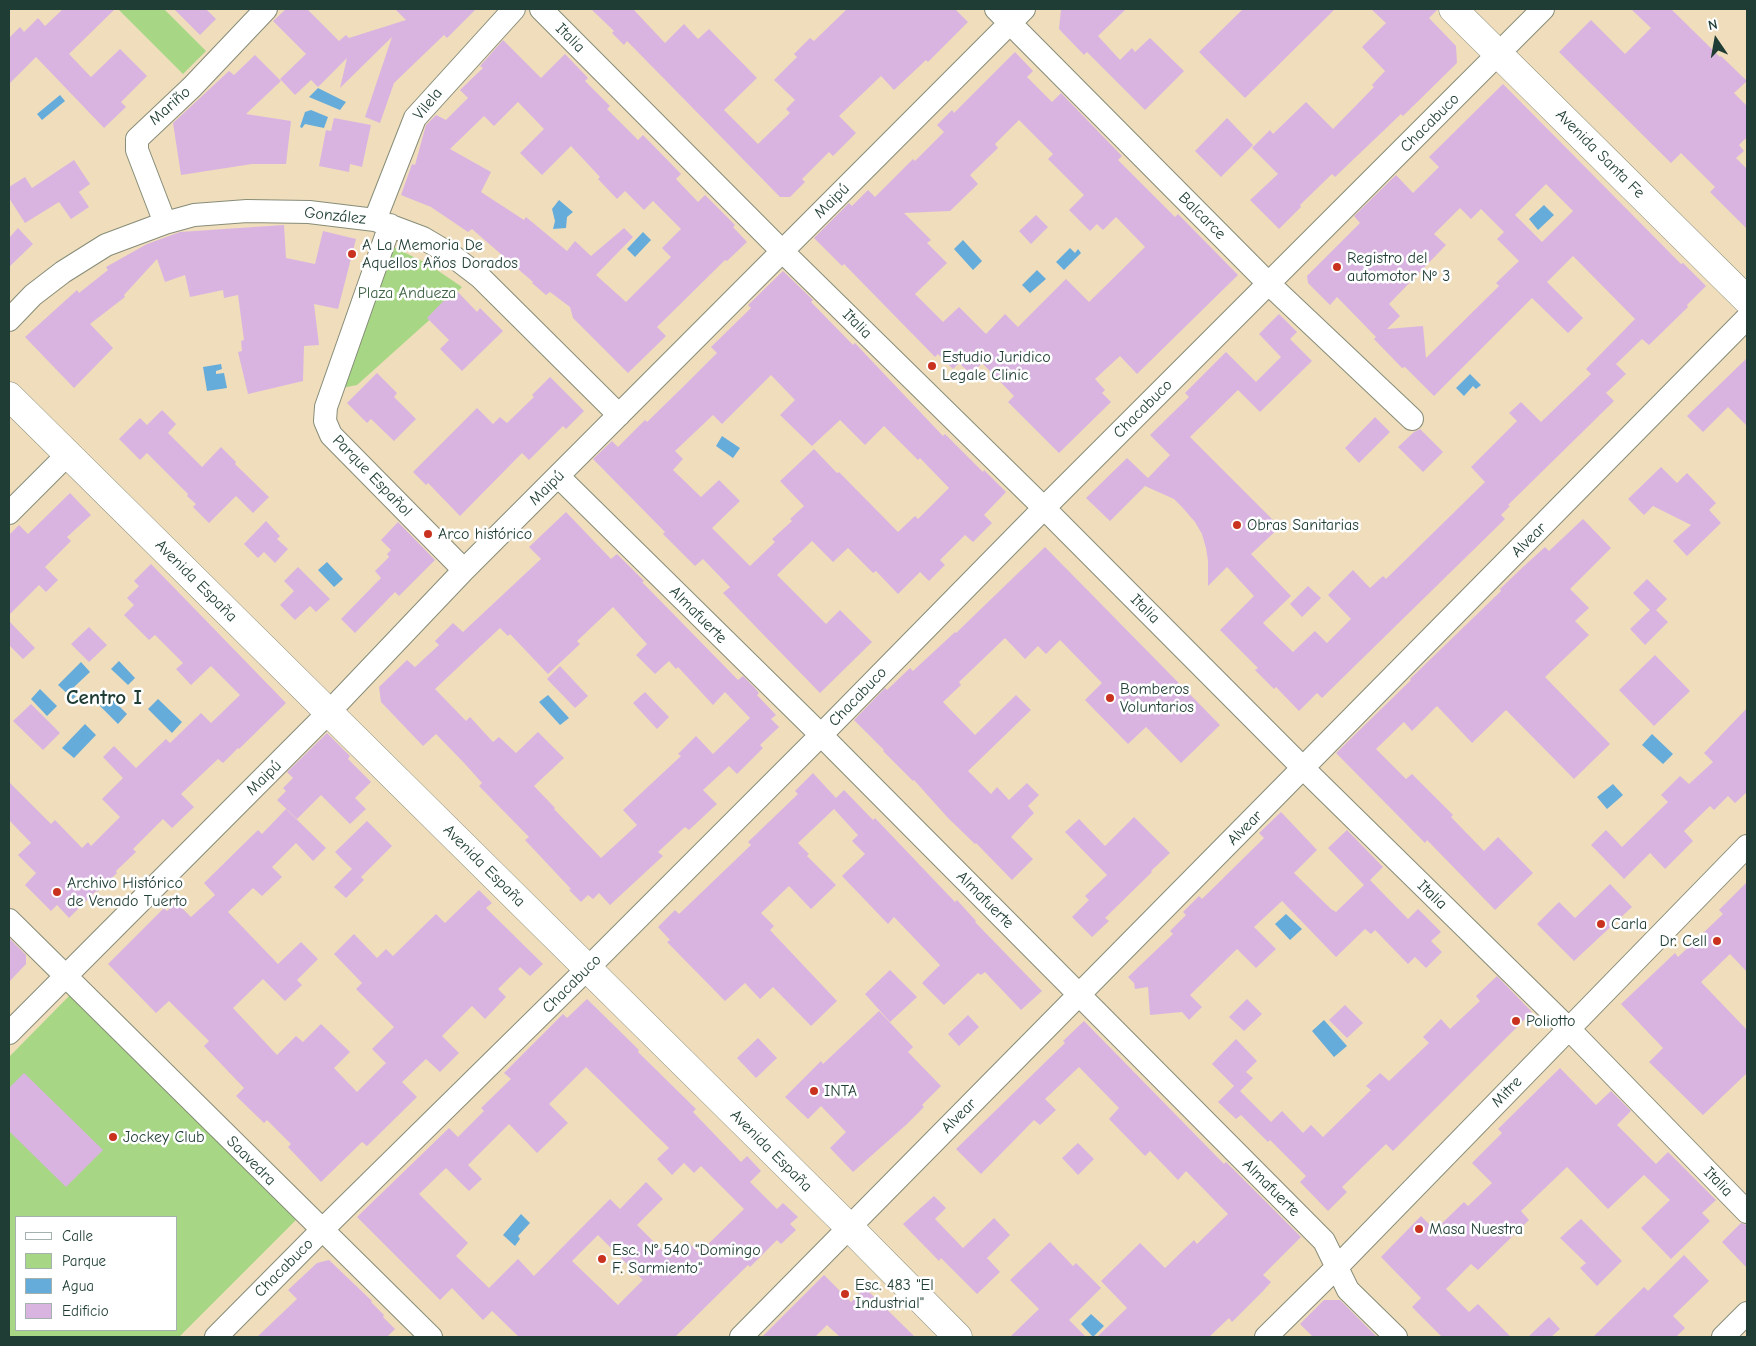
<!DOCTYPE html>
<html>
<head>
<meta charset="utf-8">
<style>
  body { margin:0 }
  #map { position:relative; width:1756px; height:1346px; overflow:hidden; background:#efddbc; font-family:"Comic Neue",sans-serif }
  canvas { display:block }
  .frame { position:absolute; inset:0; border:10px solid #1f3d34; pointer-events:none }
  .legend { position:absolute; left:15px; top:1216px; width:162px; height:115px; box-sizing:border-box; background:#fff; border:1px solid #a5b1ae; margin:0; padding:6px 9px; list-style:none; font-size:15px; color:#1f3d34 }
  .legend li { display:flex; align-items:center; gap:10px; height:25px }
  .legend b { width:25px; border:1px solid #a5b1ae }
  .north { position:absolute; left:1691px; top:15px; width:50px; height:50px; -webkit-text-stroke:4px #fff; paint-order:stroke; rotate:348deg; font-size:14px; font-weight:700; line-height:20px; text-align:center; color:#1f3d34 }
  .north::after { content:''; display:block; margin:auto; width:18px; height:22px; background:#1f3d34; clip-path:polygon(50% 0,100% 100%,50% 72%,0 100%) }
</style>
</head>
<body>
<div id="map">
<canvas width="1756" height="1346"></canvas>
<div class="frame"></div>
<ul class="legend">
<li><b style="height:6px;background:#fff"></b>Calle</li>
<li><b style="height:14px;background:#a7d785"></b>Parque</li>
<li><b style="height:14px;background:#65acdb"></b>Agua</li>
<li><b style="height:14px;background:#dab4e1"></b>Edificio</li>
</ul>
<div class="north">N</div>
</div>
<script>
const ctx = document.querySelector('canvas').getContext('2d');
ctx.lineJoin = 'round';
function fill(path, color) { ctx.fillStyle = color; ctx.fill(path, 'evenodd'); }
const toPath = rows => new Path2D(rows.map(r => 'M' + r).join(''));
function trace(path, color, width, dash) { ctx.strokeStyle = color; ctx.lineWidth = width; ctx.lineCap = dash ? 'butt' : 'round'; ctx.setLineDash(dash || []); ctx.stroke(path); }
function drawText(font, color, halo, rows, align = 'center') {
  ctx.font = font + ' "Comic Neue",sans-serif'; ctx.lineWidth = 5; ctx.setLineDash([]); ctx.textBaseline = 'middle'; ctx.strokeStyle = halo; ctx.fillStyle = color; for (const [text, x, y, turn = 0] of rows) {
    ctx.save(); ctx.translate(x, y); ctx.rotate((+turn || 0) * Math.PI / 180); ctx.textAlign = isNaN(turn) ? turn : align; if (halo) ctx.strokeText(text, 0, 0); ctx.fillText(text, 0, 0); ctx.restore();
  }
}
const green = toPath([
  [118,9,164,9,206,51,183,74],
  [385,243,428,264,462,287,435,315,357,385,342,388],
  [72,993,298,1218,179,1337,9,1337,9,1057],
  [16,1217,176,1217,176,1330,16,1330]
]);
const water = toPath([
  [318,88,346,102,340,110,309,97],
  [60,95,65,101,42,120,37,114],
  [311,110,328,117,324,128,305,124,302,128,300,127,305,112],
  [559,200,573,212,567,217,566,228,553,229,555,221,552,209],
  [1544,205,1554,215,1538,230,1529,219],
  [643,232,651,240,635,257,627,249],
  [963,240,982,261,973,270,954,249],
  [1070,248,1075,253,1078,249,1081,253,1064,270,1056,262],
  [1037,270,1046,279,1030,293,1022,285],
  [221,364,222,369,216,371,216,374,224,373,227,388,207,391,203,367],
  [1470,374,1481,385,1476,389,1473,386,1464,396,1456,388],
  [722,436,740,448,733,458,716,446],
  [327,562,343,579,334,587,318,570],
  [119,661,135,678,128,685,111,669],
  [81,662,90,672,74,687,79,693,73,699,58,685],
  [40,689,57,706,47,716,31,699],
  [108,695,127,714,118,724,99,705],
  [548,695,569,718,560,725,539,702],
  [158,699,182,722,172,733,148,709],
  [85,724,96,735,74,758,62,748],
  [1652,734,1673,754,1663,764,1642,745],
  [1613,784,1623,795,1607,809,1597,797],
  [1286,914,1302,929,1290,940,1275,924],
  [1324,1020,1347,1046,1334,1057,1312,1031],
  [521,1214,530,1223,518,1236,520,1239,515,1246,503,1235],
  [1091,1314,1104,1326,1093,1337,1081,1324]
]);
const building = toPath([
  [63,9,115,9,69,54,91,77,120,49,147,76,121,102,126,107,104,128,36,57,9,84,9,38,20,27,24,32,38,18,45,26],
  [174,9,206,9,216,19,200,35],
  [286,9,307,9,339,41,346,35,349,38,406,20,395,9,476,9,447,38,444,35,394,83,380,123,365,117,392,37,340,88,347,58,318,87,311,80,295,95,280,79,306,54,273,21],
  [591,9,633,9,665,43,684,24,698,39,709,29,757,78,724,110,758,144,790,113,786,109,795,100,774,80,797,57,794,54,810,38,814,41,847,9,955,9,968,22,928,62,926,60,894,90,881,76,839,116,856,133,833,156,829,152,802,179,805,182,790,197,780,197,627,41,624,45,612,33,614,31],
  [1061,9,1126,9,1098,36,1120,60,1132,48,1135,52,1150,38,1184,71,1145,110,1087,52,1084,55,1059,29],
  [1243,9,1335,9,1245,98,1199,52],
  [1371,9,1438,9,1429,18,1456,46,1457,63,1403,116,1401,114,1335,177,1332,174,1300,205,1301,207,1279,229,1250,200,1278,174,1252,148,1270,130,1273,134,1306,102,1333,129,1374,87,1372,85,1385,71,1362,47,1386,23],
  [1631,9,1671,9,1720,57,1721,56,1747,81,1734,93,1747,106,1747,137,1739,145,1744,151,1736,158,1747,169,1747,229,1710,192,1715,187,1681,153,1671,163,1559,52,1591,20,1625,54,1651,28],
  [503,40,541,78,565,54,588,78,585,81,610,106,607,109,638,140,643,135,681,174,676,179,698,202,705,195,735,225,733,227,747,242,727,261,725,260,657,327,666,336,628,373,573,318,570,307,550,292,546,295,532,283,533,282,472,229,468,232,431,207,401,195,412,164,415,165,426,125,436,115,446,120,468,98,460,90,483,68,480,66],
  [518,102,544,129,520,153,542,175,571,146,600,177,598,179,617,199,625,191,644,210,653,201,681,229,662,248,671,257,626,302,596,275,633,237,624,228,591,256,575,241,567,251,526,217,524,220,481,192,491,172,450,149,484,116,494,126],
  [1015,52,1033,71,1027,77,1052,102,1061,93,1122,156,1118,160,1175,217,1178,214,1238,275,1137,374,1120,356,1095,379,1105,390,1102,393,1111,402,1059,453,1008,402,1014,396,982,363,971,374,959,363,953,369,938,354,935,357,844,264,842,266,814,238,849,203,852,206,868,190,875,197,913,159,915,161,944,132,937,125,952,110,954,113],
  [1019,120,1053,154,1048,159,1084,195,1069,210,1090,231,1097,224,1103,230,1116,217,1145,247,1089,302,1066,279,1018,327,1005,314,986,334,959,307,943,322,915,294,947,263,927,243,931,240,904,213,950,211,978,184,970,175,998,148,995,144],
  [255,55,281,81,246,114,291,121,286,164,252,164,181,175,173,123,229,71,234,75],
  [1503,84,1681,264,1683,263,1706,286,1687,305,1688,307,1649,345,1642,339,1616,364,1626,374,1606,393,1614,401,1508,505,1510,506,1501,515,1505,519,1322,698,1317,693,1299,711,1276,687,1274,689,1255,670,1258,668,1220,630,1254,596,1227,567,1208,586,1208,561,1206,548,1202,534,1195,522,1182,507,1174,499,1145,486,1110,521,1086,498,1127,458,1148,478,1170,455,1150,435,1189,397,1185,393,1226,352,1256,382,1281,357,1259,334,1279,314,1297,332,1290,339,1312,361,1260,412,1238,390,1190,437,1280,527,1251,554,1291,596,1263,623,1293,652,1315,631,1327,643,1351,619,1328,595,1353,570,1370,588,1383,576,1386,579,1485,482,1471,467,1517,421,1509,413,1521,402,1541,422,1591,374,1586,369,1635,319,1573,256,1547,282,1583,318,1568,333,1532,298,1434,396,1405,367,1402,368,1374,339,1376,337,1337,297,1330,305,1308,283,1307,276,1360,223,1354,216,1396,175,1413,193,1439,167,1429,157],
  [1546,184,1573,211,1542,242,1515,215],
  [1460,208,1471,219,1481,209,1504,232,1497,239,1519,261,1496,283,1499,286,1426,358,1423,326,1387,329,1400,316,1389,304,1446,245,1434,234],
  [334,118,371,125,362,167,350,164,349,172,319,166,326,130,331,131],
  [1227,118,1253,145,1221,177,1195,151],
  [74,160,90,184,79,192,89,207,71,219,59,202,25,223,9,198,9,187,25,177,32,188],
  [1036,215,1048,227,1031,244,1019,231],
  [284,225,286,258,315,264,323,231,356,239,338,309,314,304,319,345,304,346,303,381,248,394,238,352,242,351,241,341,244,340,238,295,224,298,223,290,190,297,185,275,165,282,157,259,124,295,125,297,90,324,113,348,74,388,25,337,77,290,79,293,108,270,106,267,147,244,180,232],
  [18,228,33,244,9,267,9,238],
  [783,271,813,300,811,302,853,345,855,343,869,358,943,436,945,434,983,472,984,470,1006,492,984,515,992,523,973,542,965,535,940,560,945,565,929,581,920,572,898,594,876,571,873,573,848,548,833,562,812,541,777,575,826,624,840,610,872,642,820,693,723,593,730,587,703,559,695,566,663,534,665,532,593,459,612,441,618,447,645,420,647,422,687,383,717,353,711,347,751,308,748,305],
  [771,375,795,400,780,415,812,446,840,420,865,445,884,426,918,460,920,458,949,488,918,519,915,516,898,532,839,472,837,473,814,449,780,481,804,506,790,519,792,521,772,539,775,542,750,566,712,528,740,501,719,480,701,497,673,470,683,459,675,451,713,415,722,424],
  [455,289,477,312,480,308,503,331,462,371,440,349,449,340,427,318],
  [1747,358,1747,426,1728,407,1703,432,1687,416],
  [377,373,397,393,394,397,416,419,394,441,371,419,367,423,347,403],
  [550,377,584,411,566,429,563,426,529,460,522,453,460,516,428,483,426,485,413,472,477,408,493,424,500,417,507,423,534,397,532,395],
  [162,410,176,424,168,433,202,467,221,447,236,462,235,464,269,497,253,513,236,496,209,523,193,507,196,504,187,496,188,494,147,453,140,460,119,439,140,418,147,425],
  [1375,417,1390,432,1359,463,1345,448],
  [1420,429,1443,452,1423,472,1398,447,1414,432],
  [1661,467,1677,483,1687,473,1716,503,1709,510,1721,523,1687,556,1673,541,1691,525,1653,506,1644,515,1628,499],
  [70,493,91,515,67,537,71,541,45,567,58,580,46,592,39,585,9,615,9,535,19,525,28,534],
  [566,512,611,559,617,554,644,581,642,582,738,680,743,676,754,687,759,693,757,695,776,715,771,719,779,727,760,745,763,748,737,774,729,766,703,790,717,804,689,830,685,827,658,852,663,856,610,905,599,893,593,899,588,895,581,902,569,890,571,889,525,840,529,837,479,786,482,783,465,764,436,734,423,746,381,702,379,687,407,660,415,667,439,645,435,641,453,623,463,632,541,559,529,547],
  [613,607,647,644,636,655,655,674,669,661,676,669,678,667,713,705,725,692,750,718,713,754,696,736,678,754,681,756,623,810,637,825,601,858,554,809,555,808,534,786,564,758,538,732,516,753,499,737,493,742,470,717,466,721,435,689,500,628,508,636,510,634,548,674,580,644,577,641],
  [1583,519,1611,548,1570,589,1589,608,1575,621,1589,635,1545,677,1610,744,1574,779,1506,710,1472,743,1437,706,1412,731,1404,722,1376,749,1406,779,1412,774,1453,815,1451,817,1484,851,1498,837,1533,873,1495,910,1427,840,1425,843,1336,753,1411,680,1410,679,1501,591,1500,589,1523,567,1545,547,1549,551],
  [266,521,280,536,277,539,288,549,275,563,264,552,258,558,244,544],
  [398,522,435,560,399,596,395,592,355,633,341,619,381,578,375,571,389,557,387,554,391,550,381,540],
  [1045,547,1220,725,1181,763,1146,727,1128,744,1085,700,1102,683,1060,640,1046,654,1038,646,1025,659,1005,638,959,682,961,685,943,702,975,735,1016,695,1031,710,968,771,991,794,997,787,1009,800,1027,783,1039,795,1028,806,1034,813,1011,837,1033,859,1012,880,976,843,975,844,948,818,914,780,913,781,883,751,884,750,854,720,885,688,887,690,910,668,913,671,955,632,956,633],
  [151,564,286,703,239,749,238,748,223,763,218,759,181,794,194,807,172,828,163,819,133,849,136,852,116,871,117,873,97,892,96,891,69,918,57,905,51,911,25,885,36,873,18,855,31,843,9,820,9,782,51,824,55,820,82,848,88,842,91,846,120,817,102,799,123,778,103,757,114,746,136,768,166,739,170,743,201,713,211,723,240,695,211,666,191,685,176,669,183,663,155,635,149,640,124,615,134,605,127,598,139,586,134,581],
  [298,567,330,599,316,612,310,606,295,620,280,605,294,591,284,581],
  [1647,579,1667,599,1656,610,1668,622,1645,645,1630,629,1650,610,1633,593],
  [1308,586,1321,598,1302,617,1290,604],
  [9,621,35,648,23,659,9,645],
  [89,627,107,645,89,662,71,644],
  [1655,655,1690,691,1654,726,1619,690],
  [560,666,588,696,575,708,547,679],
  [645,692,669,717,657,729,633,703],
  [31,704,60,733,43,750,13,721],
  [1747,708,1747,792,1735,803,1728,796,1714,810,1710,806,1684,831,1693,841,1665,869,1650,853,1624,879,1591,845,1606,830,1622,847,1668,802,1661,795,1680,776,1689,784,1713,762,1704,753],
  [327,733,350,756,348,759,371,782,355,798,366,809,350,824,321,795,297,819,277,800,286,791,283,788,293,778,287,772],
  [813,773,836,798,844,790,873,820,875,818,955,902,957,900,976,921,975,922,1042,991,1021,1010,985,972,981,975,978,973,944,1005,922,983,940,965,894,917,888,924,842,876,865,854,852,841,858,835,834,809,798,843,809,854,807,856,836,885,811,909,789,886,761,913,774,926,770,930,837,1001,811,1026,773,987,760,999,745,983,725,1001,667,942,670,940,658,927,675,910,679,914,751,845,748,842,798,794,795,791],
  [286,809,326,848,313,861,296,843,272,867,282,877,262,896,253,888,228,912,278,964,301,942,318,959,297,980,302,985,285,1001,263,979,233,1008,277,1055,296,1036,303,1042,321,1024,350,1052,334,1068,357,1092,386,1063,372,1049,394,1027,356,989,362,983,334,954,354,934,377,958,386,949,393,956,436,914,445,923,479,890,492,903,486,908,543,964,530,976,520,967,498,989,506,997,485,1019,472,1006,442,1036,459,1053,440,1072,426,1059,402,1082,417,1097,367,1146,362,1142,321,1182,288,1147,291,1144,267,1120,264,1123,236,1096,244,1088,204,1046,209,1041,169,1001,156,1013,108,964,164,908,167,911,176,902,191,917,215,895,204,883,258,830,262,834],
  [1281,812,1317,850,1294,873,1331,909,1336,912,1364,885,1328,848,1347,830,1383,867,1367,883,1370,880,1408,919,1418,909,1441,932,1431,941,1442,952,1426,968,1415,957,1408,964,1375,930,1371,934,1365,929,1336,957,1282,901,1254,927,1276,949,1256,968,1237,949,1190,995,1202,1007,1189,1020,1182,1012,1150,1015,1148,987,1135,989,1134,983,1128,977,1173,934,1170,931,1186,915,1183,912,1199,896,1202,899,1264,838,1259,833],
  [1134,817,1170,853,1151,871,1152,872,1105,918,1109,921,1092,937,1072,917,1089,900,1085,896,1107,875,1065,832,1079,819,1105,846],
  [367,821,392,846,361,877,364,880,346,898,334,887,352,869,335,852],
  [1747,882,1747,972,1730,954,1701,982,1747,1030,1747,1073,1703,1115,1649,1062,1663,1048,1621,1004,1675,953,1678,957,1723,914,1719,910],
  [1610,884,1632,907,1574,961,1537,924,1559,902,1575,918],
  [9,938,26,955,26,964,9,982],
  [890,970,917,997,890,1022,865,994],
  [1497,976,1532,1012,1393,1151,1386,1144,1342,1187,1347,1192,1328,1211,1300,1182,1306,1176,1270,1140,1268,1142,1241,1115,1236,1119,1218,1102,1234,1086,1212,1064,1236,1039,1257,1061,1246,1072,1253,1078,1240,1091,1271,1122,1282,1111,1303,1133,1311,1125,1323,1137,1371,1090,1366,1086,1380,1073,1389,1081,1429,1043,1423,1037,1441,1019,1450,1029,1480,1001,1476,996],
  [587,999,639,1050,638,1052,696,1109,693,1112,741,1162,747,1156,761,1171,750,1182,777,1209,783,1203,798,1217,790,1224,796,1230,781,1244,777,1240,750,1267,748,1265,675,1337,519,1337,492,1311,483,1320,452,1288,440,1300,357,1217,449,1128,458,1137,484,1111,481,1108,511,1079,504,1073,563,1014,567,1018],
  [586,1067,669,1148,657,1159,672,1175,684,1163,694,1173,701,1166,744,1209,699,1253,687,1241,670,1258,637,1225,663,1199,646,1182,620,1209,610,1199,534,1276,518,1259,489,1288,456,1256,468,1243,419,1194,446,1168,469,1191,482,1179,468,1165,509,1124,537,1153,568,1123,549,1104],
  [598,1235,643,1280,618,1305,572,1261],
  [1247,999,1262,1014,1244,1031,1229,1017],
  [1345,1005,1363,1023,1347,1038,1329,1020],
  [879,1011,913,1047,908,1052,941,1086,922,1105,924,1107,906,1125,853,1172,830,1148,846,1132,821,1106,808,1119,785,1097,821,1061,823,1064],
  [968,1015,979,1027,959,1046,948,1034],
  [1084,1021,1224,1164,1226,1162,1301,1237,1263,1275,1271,1282,1263,1291,1232,1322,1229,1318,1209,1337,1097,1337,1127,1308,1101,1281,1140,1243,1165,1268,1194,1240,1197,1244,1228,1214,1186,1171,1178,1180,1150,1151,1145,1156,1109,1119,1119,1108,1079,1067,1045,1099,1056,1110,1040,1125,1034,1120,981,1174,956,1149,1065,1043,1063,1041],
  [758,1038,777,1058,756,1078,737,1058],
  [1560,1068,1596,1105,1611,1091,1631,1111,1617,1125,1656,1164,1668,1152,1716,1200,1702,1213,1710,1221,1671,1259,1641,1228,1670,1200,1644,1175,1608,1209,1567,1167,1521,1211,1529,1220,1478,1270,1471,1264,1446,1289,1469,1312,1478,1304,1511,1337,1442,1337,1412,1307,1421,1298,1381,1257,1421,1216,1435,1230,1464,1202,1468,1206,1492,1183,1472,1163,1502,1133,1498,1129],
  [24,1073,103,1150,66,1187,9,1131,9,1088],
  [1078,1143,1094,1159,1078,1175,1062,1158],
  [934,1196,946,1208,935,1219,963,1248,994,1218,1010,1235,987,1258,1000,1272,977,1294,941,1258,939,1261,903,1224],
  [1581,1219,1622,1261,1597,1286,1580,1268,1586,1263,1560,1238],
  [1741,1223,1747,1225,1747,1268,1722,1242],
  [1050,1242,1073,1266,1076,1263,1101,1288,1069,1320,1086,1337,1010,1337,1039,1309,1010,1280],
  [1684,1255,1709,1281,1673,1316,1685,1328,1676,1337,1593,1337,1644,1287,1648,1291],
  [329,1260,372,1301,371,1302,384,1315,383,1317,395,1329,387,1337,257,1337,297,1299,288,1290,317,1263],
  [824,1275,851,1302,865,1288,915,1337,840,1337,827,1325,815,1337,762,1337],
  [1324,1300,1340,1300,1377,1337,1313,1337,1300,1324],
  [1549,1317,1560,1329,1551,1337,1528,1337]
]);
const minor = toPath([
  [541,9,782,251,1044,508,1304,769,1569,1029,1747,1212],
  [996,9,1268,283,1412,419],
  [375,220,415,118,514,9],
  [165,223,137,150,137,139,192,87,266,9],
  [390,225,326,407,325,421,331,435,464,570],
  [9,320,33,295,63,272,106,245,165,223,194,215,247,211,309,212,375,220,423,238,450,254,480,277,619,415],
  [558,476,821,735,1324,1241,1348,1290,1396,1337],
  [9,513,68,454],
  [9,920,431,1337],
  [9,1033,329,712,464,570,1024,9],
  [216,1337,322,1230,587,969,821,735,1044,508,1543,9],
  [741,1337,1747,318],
  [1266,1337,1337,1267,1747,846],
  [1723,1337,1747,1313]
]);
const major = toPath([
  [1453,9,1747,300],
  [9,396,849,1227,958,1337]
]);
const markers = [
  [352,254,5,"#c8321e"],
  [1337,267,5,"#c8321e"],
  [932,366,5,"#c8321e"],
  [1237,525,5,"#c8321e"],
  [428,534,5,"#c8321e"],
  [1110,698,5,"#c8321e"],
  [57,892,5,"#c8321e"],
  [1601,924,5,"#c8321e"],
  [1717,941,5,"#c8321e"],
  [1516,1021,5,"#c8321e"],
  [814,1091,5,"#c8321e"],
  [113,1137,5,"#c8321e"],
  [1419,1229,5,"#c8321e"],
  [602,1259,5,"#c8321e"],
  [845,1294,5,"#c8321e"]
];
const streetNames = [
  ["Italia",570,38,45],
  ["Vilela",428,104,-51],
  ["Mariño",170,106,-42],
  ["Chacabuco",1430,123,-45],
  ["Avenida Santa Fe",1600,154,45],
  ["Maipú",832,201,-45],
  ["González",335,216,6],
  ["Balcarce",1202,216,45],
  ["Italia",857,324,45],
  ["Chacabuco",1143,409,-45],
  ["Parque Español",372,476,46],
  ["Maipú",547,488,-45],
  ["Alvear",1529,540,-45],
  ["Avenida España",196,581,45],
  ["Italia",1145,609,45],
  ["Almafuerte",698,615,45],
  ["Chacabuco",858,697,-46],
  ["Maipú",264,778,-45],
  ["Alvear",1245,828,-45],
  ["Avenida España",484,866,45],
  ["Italia",1432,895,44],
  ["Almafuerte",985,900,45],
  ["Chacabuco",572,984,-45],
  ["Mitre",1507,1092,-46],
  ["Alvear",959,1116,-45],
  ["Avenida España",771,1151,45],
  ["Saavedra",251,1161,45],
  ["Italia",1718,1182,46],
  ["Almafuerte",1271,1188,45],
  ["Chacabuco",284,1268,-45]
];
const poiNames = [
  ["A La Memoria De",362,245],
  ["Aquellos Años Dorados",362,263],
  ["Registro del",1347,258],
  ["automotor Nº 3",1347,276],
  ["Estudio Juridico",942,357],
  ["Legale Clinic",942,375],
  ["Obras Sanitarias",1247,525],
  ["Arco histórico",438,534],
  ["Bomberos",1120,689],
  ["Voluntarios",1120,707],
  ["Archivo Histórico",67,883],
  ["de Venado Tuerto",67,901],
  ["Carla",1611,924],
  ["Dr. Cell",1707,941,"right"],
  ["Poliotto",1526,1021],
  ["INTA",824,1091],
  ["Jockey Club",123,1137],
  ["Masa Nuestra",1429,1229],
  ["Esc. N° 540 \"Domingo",612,1250],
  ["F. Sarmiento\"",612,1268],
  ["Esc. 483 \"El",855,1285],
  ["Industrial\"",855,1303]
];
const parkNames = [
  ["Plaza Andueza",407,293]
];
const districtNames = [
  ["Centro I",104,698]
];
fill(green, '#a7d785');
fill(water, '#65acdb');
fill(building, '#dab4e1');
trace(minor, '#878d78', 24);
trace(major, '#878d78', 29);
trace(minor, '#fff', 22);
trace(major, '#fff', 28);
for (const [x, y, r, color] of markers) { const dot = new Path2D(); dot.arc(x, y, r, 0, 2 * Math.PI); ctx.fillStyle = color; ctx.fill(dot); trace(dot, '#fff', 2); }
drawText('16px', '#1f3d34', '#fff', streetNames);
drawText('16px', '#1f3d34', '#fff', poiNames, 'left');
drawText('16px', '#416448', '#fff', parkNames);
drawText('bold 21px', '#1f3d34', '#fff', districtNames);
</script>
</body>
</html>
